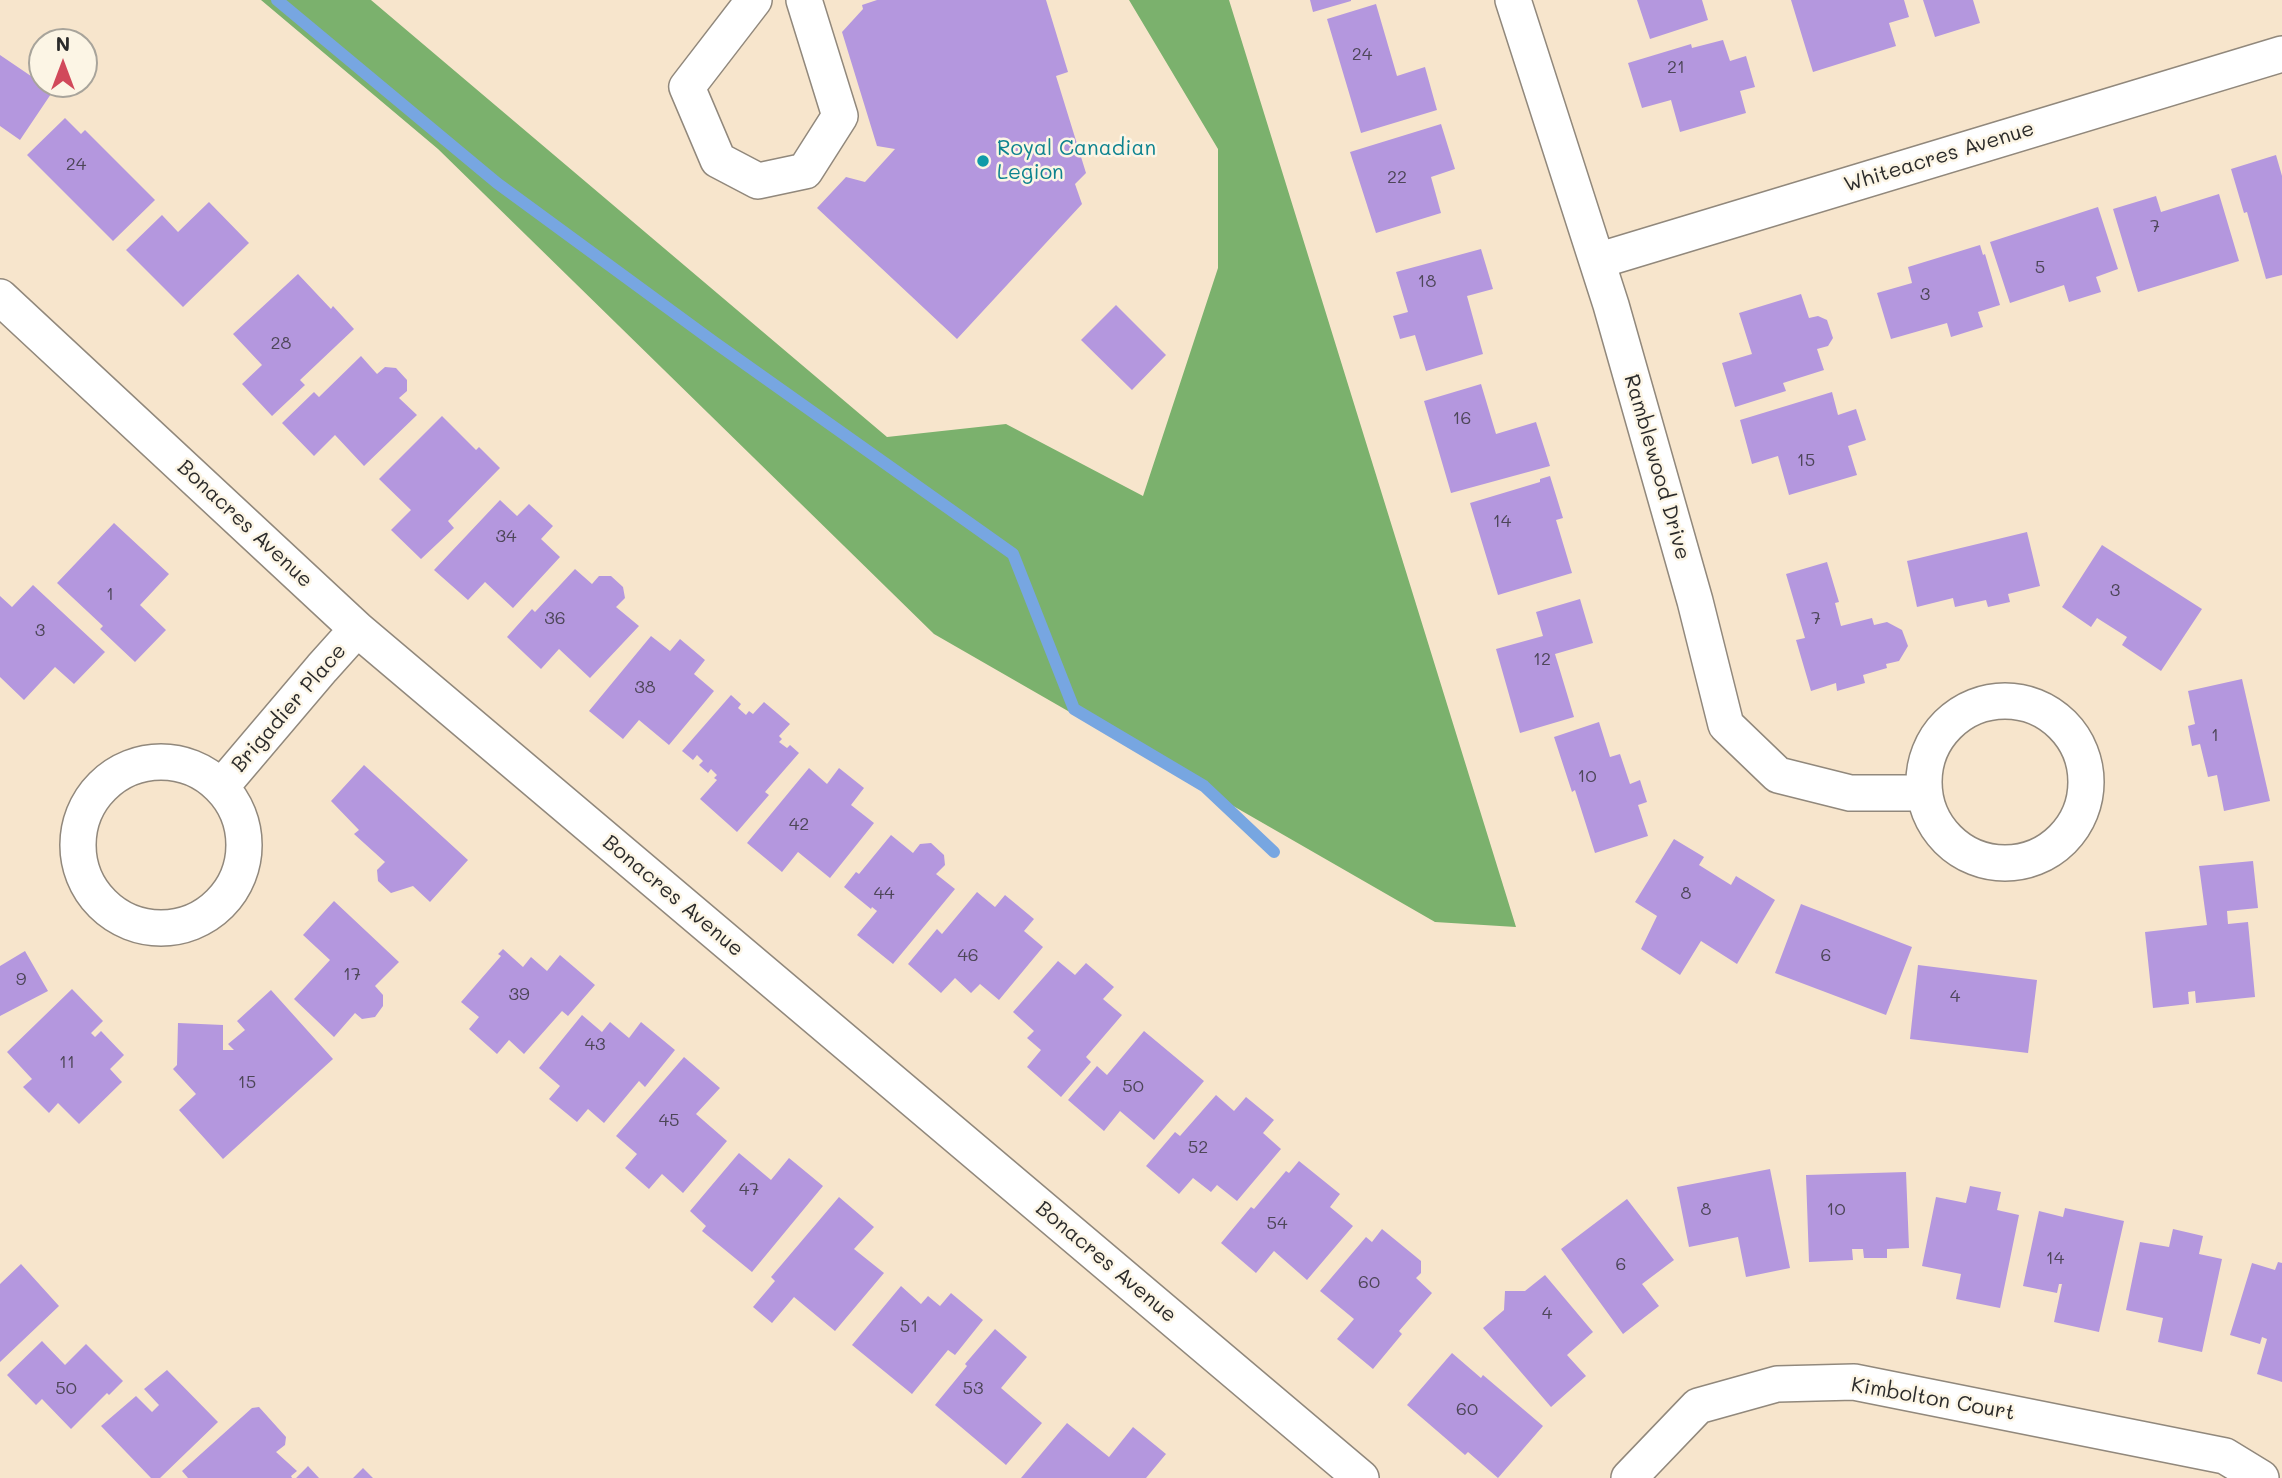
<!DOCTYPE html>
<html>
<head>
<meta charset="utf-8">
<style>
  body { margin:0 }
  #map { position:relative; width:2282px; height:1478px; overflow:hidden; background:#f7e5cc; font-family:Mali,sans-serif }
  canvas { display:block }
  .north { position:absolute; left:28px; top:28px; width:70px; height:70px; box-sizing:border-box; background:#fcf5e5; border:2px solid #a8a49b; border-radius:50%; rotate:0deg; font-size:19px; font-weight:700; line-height:28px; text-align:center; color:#2b2b2b }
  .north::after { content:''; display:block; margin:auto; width:24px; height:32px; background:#d1495b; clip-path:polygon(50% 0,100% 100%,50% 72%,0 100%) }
</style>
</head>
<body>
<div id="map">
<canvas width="2282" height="1478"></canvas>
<div class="north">N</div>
</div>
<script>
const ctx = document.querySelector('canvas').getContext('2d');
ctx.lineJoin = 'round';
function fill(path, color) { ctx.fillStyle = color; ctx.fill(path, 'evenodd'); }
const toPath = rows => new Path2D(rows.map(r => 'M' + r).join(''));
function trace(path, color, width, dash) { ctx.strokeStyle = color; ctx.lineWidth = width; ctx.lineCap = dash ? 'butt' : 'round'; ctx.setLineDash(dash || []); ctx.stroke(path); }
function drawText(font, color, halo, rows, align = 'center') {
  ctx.font = font + ' Mali,sans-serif'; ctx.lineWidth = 5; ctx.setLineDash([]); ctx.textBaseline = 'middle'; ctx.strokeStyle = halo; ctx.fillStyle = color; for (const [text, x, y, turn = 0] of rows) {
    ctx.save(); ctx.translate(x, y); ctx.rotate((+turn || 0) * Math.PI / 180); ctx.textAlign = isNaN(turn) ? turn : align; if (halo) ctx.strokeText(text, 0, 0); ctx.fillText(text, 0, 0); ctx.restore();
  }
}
const forest = toPath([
  [261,0,371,0,887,437,1006,424,1143,496,1218,268,1218,149,1129,0,1229,0,1516,927,1435,922,934,634,438,149]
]);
const stream = toPath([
  [277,0,497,183,714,342,1013,554,1074,709,1204,786,1274,852]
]);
const building = toPath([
  [877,0,1046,0,1068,72,1056,76,1086,173,1075,184,1082,204,957,339,817,208,846,177,865,182,895,149,877,146,842,32,863,9,862,5],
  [1310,0,1351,0,1351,1,1313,12],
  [1637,0,1702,0,1708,20,1650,39],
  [1791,0,1904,0,1909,17,1889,23,1896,46,1813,72],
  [1923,0,1973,0,1980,23,1935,37],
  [1376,4,1397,76,1425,67,1437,110,1361,133,1327,19],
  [1723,40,1730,61,1746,56,1755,87,1740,91,1746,113,1680,132,1671,100,1642,108,1628,63,1691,44,1692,48],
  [0,55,53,91,20,140,0,126],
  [65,118,81,134,85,130,155,200,113,241,27,155],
  [1441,124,1455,169,1431,177,1441,213,1376,233,1350,152],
  [2276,155,2282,176,2282,275,2266,279,2247,212,2244,213,2231,169],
  [2219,194,2239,261,2138,292,2113,209,2156,196,2161,212],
  [209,202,249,243,183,307,126,250,162,215,178,232],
  [2098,207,2118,269,2096,277,2101,292,2069,302,2064,285,2010,303,1990,242],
  [1980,245,1983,255,1985,254,2000,305,1978,312,1983,327,1951,337,1947,323,1891,339,1877,293,1912,283,1908,267],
  [1481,249,1493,289,1467,296,1483,354,1426,371,1415,335,1400,339,1393,316,1408,312,1396,272],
  [298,274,331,309,333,306,354,329,300,380,305,385,272,416,242,384,262,365,233,334],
  [1801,294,1809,318,1818,316,1827,320,1833,338,1828,346,1817,349,1824,370,1783,383,1786,391,1735,407,1722,363,1752,354,1739,313],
  [1116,305,1166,355,1132,390,1081,340],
  [361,356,377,374,385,367,396,368,407,380,407,391,399,398,417,415,364,466,335,435,314,456,282,423,314,392,319,397],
  [1481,384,1496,434,1536,422,1550,466,1451,493,1424,401],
  [1832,392,1838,415,1856,409,1866,440,1848,446,1857,475,1789,495,1778,456,1752,464,1740,420],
  [442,416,476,450,479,447,500,468,448,521,454,528,421,559,391,530,411,510,379,479],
  [1550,476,1563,518,1556,520,1572,573,1498,595,1470,503,1540,482,1540,479],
  [500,500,517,516,529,504,553,526,541,539,560,557,513,608,485,582,468,600,434,570],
  [114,523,169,574,140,605,166,630,135,662,100,629,103,626,57,583],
  [2027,532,2040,586,2008,594,2010,602,1988,607,1986,600,1955,607,1953,598,1917,607,1907,561],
  [2102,545,2202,609,2161,671,2122,645,2127,637,2097,618,2091,627,2062,607],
  [1827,562,1839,602,1835,603,1841,626,1872,618,1874,625,1887,622,1902,630,1908,646,1899,661,1886,664,1887,668,1863,675,1865,683,1837,691,1836,683,1811,691,1796,640,1805,638,1786,574],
  [575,569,592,584,599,576,611,576,623,587,625,598,616,607,639,626,590,678,559,649,541,669,507,637,532,609,535,612],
  [33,585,105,652,74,684,55,667,24,700,0,677,0,596,12,607],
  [1580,599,1593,643,1555,654,1574,717,1520,733,1496,649,1543,636,1536,612],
  [651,636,670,651,680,639,705,660,694,674,714,691,669,745,639,720,623,739,589,711],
  [2242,679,2270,801,2224,811,2217,775,2208,777,2200,744,2192,746,2188,726,2195,724,2188,691],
  [731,695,741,704,738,708,746,715,749,711,753,714,764,702,790,724,779,736,782,739,779,742,787,748,790,745,799,753,765,792,769,795,737,832,700,799,717,780,714,778,717,775,711,769,708,773,699,765,703,761,697,755,693,760,682,751],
  [1599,722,1610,757,1620,754,1630,784,1640,780,1647,802,1638,805,1648,836,1595,853,1575,790,1572,792,1554,737],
  [364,765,468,860,430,902,413,886,391,893,378,881,377,870,385,862,354,834,359,830,331,801],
  [809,768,827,784,839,768,864,788,851,805,874,823,830,878,798,852,782,872,747,843],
  [891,835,913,853,920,844,931,843,944,855,945,865,936,874,955,889,893,964,857,935,877,911,872,907,871,909,844,887,856,872,859,874],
  [1674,839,1704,857,1699,865,1731,885,1736,876,1775,900,1737,964,1701,941,1680,975,1641,949,1657,916,1635,902],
  [2253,861,2258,908,2227,911,2228,924,2248,922,2255,997,2196,1003,2195,991,2188,992,2189,1004,2153,1008,2145,932,2207,925,2199,866],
  [977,892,995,907,1005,895,1034,919,1024,931,1043,947,999,1000,980,984,971,993,955,978,941,993,908,964,937,929,942,934],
  [334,901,399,962,375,986,383,995,383,1006,375,1017,362,1019,355,1013,334,1037,294,999,330,960,303,935],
  [1801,904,1912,947,1886,1015,1775,973],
  [503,949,523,967,531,957,547,971,560,955,595,985,568,1016,562,1011,524,1054,509,1040,497,1054,469,1029,479,1017,461,1002,501,956,498,954],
  [25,951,48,991,0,1016,0,966],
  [1058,961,1075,975,1086,963,1114,987,1103,999,1122,1015,1086,1057,1091,1062,1061,1097,1027,1067,1041,1050,1027,1038,1034,1031,1013,1012],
  [1918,965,2037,980,2028,1053,1910,1039],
  [72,989,103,1021,91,1033,95,1037,101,1031,124,1055,110,1069,122,1082,79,1124,58,1103,49,1113,23,1087,32,1079,7,1052],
  [271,990,333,1059,223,1159,179,1110,196,1094,173,1069,177,1065,178,1023,223,1025,223,1050,234,1050,228,1044,245,1030,237,1021],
  [582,1015,602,1032,610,1022,629,1038,641,1022,675,1050,645,1087,639,1081,604,1123,588,1109,577,1122,549,1099,560,1086,539,1068],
  [1144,1031,1204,1081,1154,1140,1120,1111,1104,1131,1068,1100,1097,1066,1107,1075],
  [684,1057,720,1088,696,1114,727,1141,683,1193,662,1174,649,1189,625,1168,637,1154,616,1136],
  [1216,1095,1234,1111,1246,1097,1274,1120,1263,1133,1281,1149,1237,1201,1217,1185,1211,1192,1193,1178,1179,1194,1146,1166,1175,1132,1180,1136],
  [739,1153,771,1180,789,1158,823,1186,752,1272,702,1231,706,1226,690,1211],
  [1299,1161,1340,1194,1330,1207,1353,1226,1307,1280,1274,1251,1256,1273,1221,1243,1251,1207,1254,1209,1286,1171,1289,1173],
  [1770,1169,1790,1268,1746,1277,1738,1237,1689,1247,1677,1187],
  [1906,1172,1909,1248,1887,1249,1887,1258,1864,1258,1863,1249,1852,1249,1853,1260,1809,1262,1806,1175],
  [1970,1186,2001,1192,1997,1210,2019,1215,2000,1308,1956,1299,1961,1274,1922,1266,1936,1197,1966,1203],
  [839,1197,874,1227,854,1249,884,1273,835,1331,794,1297,772,1323,753,1307,775,1281,771,1277],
  [1627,1199,1674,1260,1642,1284,1659,1306,1623,1334,1561,1249],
  [2065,1208,2124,1221,2099,1332,2054,1322,2062,1284,2059,1284,2057,1293,2023,1286,2039,1211,2063,1217],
  [1382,1229,1421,1261,1421,1273,1416,1278,1432,1293,1399,1331,1402,1334,1373,1369,1337,1339,1354,1319,1320,1291,1366,1237,1372,1242],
  [2173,1229,2203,1236,2199,1254,2222,1259,2202,1352,2158,1342,2163,1318,2126,1310,2140,1242,2169,1247],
  [2278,1262,2282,1263,2282,1382,2257,1374,2267,1339,2262,1337,2260,1344,2230,1335,2252,1263,2275,1270],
  [21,1264,59,1306,0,1362,0,1284],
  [1545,1275,1593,1332,1567,1355,1586,1376,1551,1407,1483,1328,1504,1310,1505,1291,1525,1291],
  [901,1286,921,1304,928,1296,940,1306,951,1293,983,1320,955,1355,948,1350,912,1394,852,1345],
  [995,1329,1027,1357,1001,1388,1042,1423,1006,1465,935,1405,967,1366,965,1364],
  [42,1341,65,1365,86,1344,123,1381,109,1395,107,1393,71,1429,42,1399,36,1405,7,1375],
  [1452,1353,1481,1378,1483,1375,1543,1426,1498,1478,1468,1452,1465,1455,1407,1405],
  [167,1370,218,1422,160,1478,151,1478,101,1426,136,1396,152,1412,159,1405,144,1389],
  [259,1407,286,1437,285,1445,276,1452,297,1471,291,1476,292,1478,188,1478,182,1471,252,1408],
  [1067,1423,1109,1457,1133,1427,1166,1454,1146,1478,1021,1478],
  [308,1466,319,1478,296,1478],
  [363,1468,373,1478,353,1478]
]);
const street = toPath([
  [754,0,687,87,718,160,758,181,805,171,840,116,804,0],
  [1513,0,1611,305,1695,601,1726,725,1778,775,1850,793,1924,793],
  [1597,261,2282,54],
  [0,297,357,629,1361,1478],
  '1924 782a81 81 0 1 1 162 0a81 81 0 1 1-162 0Z',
  '78 845a83 83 0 1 1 166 0a83 83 0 1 1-166 0Z',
  [221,787,322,668,357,629],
  [1629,1478,1698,1406,1777,1384,1854,1382,2225,1456,2261,1478]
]);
const markers = [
  [983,161,7,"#0f9aa8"]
];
const numberNames = [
  ["24",1362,54],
  ["21",1676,67],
  ["24",76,164],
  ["22",1397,177],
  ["7",2155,226],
  ["5",2040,267],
  ["18",1427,281],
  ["3",1925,294],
  ["28",281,343],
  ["16",1462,418],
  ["15",1806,460],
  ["14",1502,521],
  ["34",506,536],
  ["3",2115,590],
  ["1",110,594],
  ["36",555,618],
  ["7",1816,618],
  ["3",40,630],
  ["12",1542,659],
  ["38",645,687],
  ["1",2215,735],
  ["10",1587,776],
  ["42",799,824],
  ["44",884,893],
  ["8",1686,893],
  ["46",968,955],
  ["6",1826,955],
  ["17",352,974],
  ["9",21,979],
  ["39",519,994],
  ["4",1955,996],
  ["43",595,1044],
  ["11",67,1062],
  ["15",247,1082],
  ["50",1133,1086],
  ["45",669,1120],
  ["52",1198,1147],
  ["47",749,1189],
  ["8",1706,1209],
  ["10",1836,1209],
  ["54",1277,1223],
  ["14",2055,1258],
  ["6",1621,1264],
  ["60",1369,1282],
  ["4",1547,1313],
  ["51",909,1326],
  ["50",66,1388],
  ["53",973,1388],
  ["60",1467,1409]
];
const cultureNames = [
  ["Royal Canadian",997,149],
  ["Legion",997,173]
];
const streetNames = [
  ["Whiteacres Avenue",1939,157,-17],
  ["Ramblewood Drive",1657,467,74],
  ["Bonacres Avenue",245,524,43],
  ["Brigadier Place",289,708,-49],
  ["Bonacres Avenue",673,896,40],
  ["Bonacres Avenue",1106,1262,40],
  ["Kimbolton Court",1933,1399,10]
];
fill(forest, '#7bb16d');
trace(stream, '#77a6e1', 12);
fill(building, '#b497de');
trace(street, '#91887c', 38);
trace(street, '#fff', 35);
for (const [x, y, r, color] of markers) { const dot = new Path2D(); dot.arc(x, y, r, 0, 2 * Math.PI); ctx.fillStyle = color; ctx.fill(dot); trace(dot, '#fcf5e5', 2.5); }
drawText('18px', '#4d4658', null, numberNames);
drawText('21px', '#0d838f', '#fcf5e5', cultureNames, 'left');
drawText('21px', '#2b2b2b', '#fcf5e5', streetNames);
</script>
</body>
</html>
